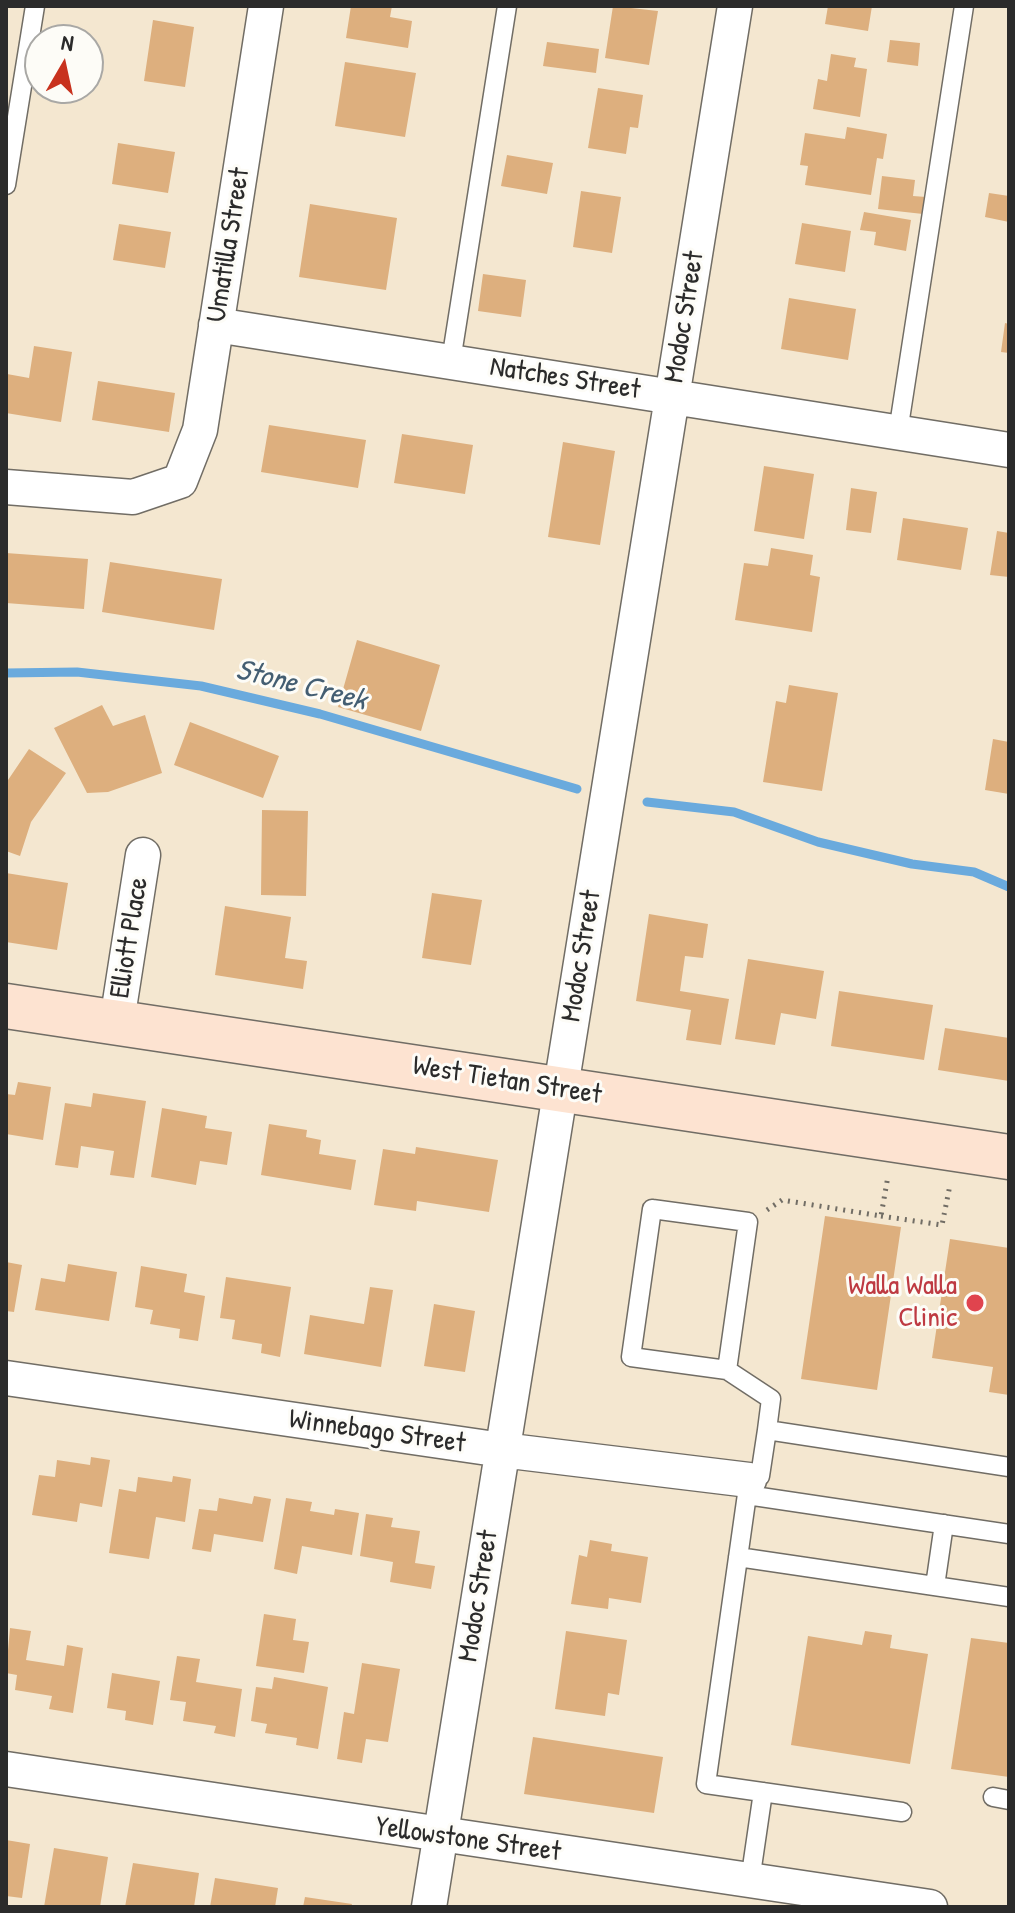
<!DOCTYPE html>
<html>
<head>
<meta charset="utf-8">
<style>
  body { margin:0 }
  #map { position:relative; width:1015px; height:1913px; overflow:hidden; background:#f4e7d0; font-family:"Patrick Hand",sans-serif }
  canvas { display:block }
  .frame { position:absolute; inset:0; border:8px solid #2b2b2b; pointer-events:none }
  .north { position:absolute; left:24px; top:24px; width:80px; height:80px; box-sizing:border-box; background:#fdfcf7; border:2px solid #a9a8a5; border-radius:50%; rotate:9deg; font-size:22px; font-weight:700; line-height:32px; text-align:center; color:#2b2b2b }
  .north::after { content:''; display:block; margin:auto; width:28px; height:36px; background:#c8321e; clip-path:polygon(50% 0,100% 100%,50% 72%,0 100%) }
</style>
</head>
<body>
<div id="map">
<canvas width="1015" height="1913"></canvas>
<div class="frame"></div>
<div class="north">N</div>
</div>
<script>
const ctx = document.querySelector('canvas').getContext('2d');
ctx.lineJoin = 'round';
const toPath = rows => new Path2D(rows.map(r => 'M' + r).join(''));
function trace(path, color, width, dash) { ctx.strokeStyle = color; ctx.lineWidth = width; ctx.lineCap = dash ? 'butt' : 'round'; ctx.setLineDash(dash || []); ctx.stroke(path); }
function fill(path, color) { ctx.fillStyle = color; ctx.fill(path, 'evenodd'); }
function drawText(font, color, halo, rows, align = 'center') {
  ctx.font = font + ' "Patrick Hand",sans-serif'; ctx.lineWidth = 6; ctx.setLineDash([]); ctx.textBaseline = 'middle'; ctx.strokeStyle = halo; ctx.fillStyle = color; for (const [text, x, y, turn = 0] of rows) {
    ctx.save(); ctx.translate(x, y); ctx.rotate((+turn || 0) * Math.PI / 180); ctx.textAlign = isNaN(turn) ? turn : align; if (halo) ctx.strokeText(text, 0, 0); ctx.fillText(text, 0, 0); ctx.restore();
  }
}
const stream = toPath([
  [6,673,77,672,201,686,320,714,577,789],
  [647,802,734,812,818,842,912,864,974,872,1009,887]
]);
const building = toPath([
  [351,6,392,6,390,17,412,21,408,48,346,38],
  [613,6,658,11,649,65,605,58],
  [828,6,872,6,868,31,825,24],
  [153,20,194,27,185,87,144,81],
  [890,40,920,43,918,66,887,62],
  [547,42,599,49,596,73,543,66],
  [831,54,856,58,854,67,867,69,860,117,813,109,818,79,827,81],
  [345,62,416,73,405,137,335,126],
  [598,88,643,95,638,128,630,127,626,154,588,148],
  [847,127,887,134,883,159,877,158,871,195,805,185,808,166,800,165,805,133,845,139],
  [118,143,175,152,168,193,112,184],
  [507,155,553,163,547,194,501,186],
  [882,176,915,180,913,196,926,197,923,214,878,209],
  [581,191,621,197,612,253,573,247],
  [989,193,1009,196,1009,222,985,217],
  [310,204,397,218,386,290,299,277],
  [864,212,911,220,906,251,874,245,876,232,860,230],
  [802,223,851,231,845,272,795,264],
  [119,224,171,232,165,268,113,260],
  [483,274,526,280,521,317,478,311],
  [789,298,856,309,848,360,781,349],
  [1005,323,1009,324,1009,353,1001,352],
  [34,346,72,352,61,422,6,413,7,374,29,378],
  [98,381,175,393,169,432,92,420],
  [269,425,366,440,358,488,261,472],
  [402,434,473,445,465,494,394,483],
  [563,442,615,451,600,545,548,537],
  [764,466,814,474,804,539,754,531],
  [851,488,877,492,871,533,846,530],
  [903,518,968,528,961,570,897,560],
  [997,531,1009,533,1009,577,990,575],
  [771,548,813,555,810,575,820,577,812,632,735,620,744,563,768,566],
  [6,553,88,559,84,609,6,603],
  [110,562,222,579,214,630,102,612],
  [357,640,440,665,421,731,338,707],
  [789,685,838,693,822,791,763,782,776,701,786,703],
  [102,705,113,726,145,715,162,773,108,792,87,793,54,728],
  [190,722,279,756,263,798,174,765],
  [993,739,1009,742,1009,794,985,790],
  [29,749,66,773,31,822,20,856,6,851,6,783],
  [262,810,308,811,306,896,261,895],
  [6,873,68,883,57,950,6,942],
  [432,893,482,900,471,965,422,958],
  [225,906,291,917,285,958,307,961,303,989,215,975],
  [649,914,708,924,703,958,685,956,680,991,729,999,721,1045,686,1040,691,1010,636,1001],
  [748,959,824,971,816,1019,781,1013,775,1045,735,1039],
  [839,991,933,1005,924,1060,831,1046],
  [945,1028,1009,1038,1009,1081,938,1070],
  [18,1082,51,1087,43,1140,6,1134,6,1094,15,1095],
  [93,1093,146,1101,134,1178,110,1175,114,1151,81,1146,78,1168,55,1165,65,1103,91,1107],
  [162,1108,207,1116,205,1128,232,1132,227,1165,200,1161,196,1185,151,1177],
  [269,1124,307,1130,306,1137,321,1140,319,1154,356,1160,351,1190,261,1175],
  [416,1147,498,1160,489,1212,417,1201,416,1211,374,1205,383,1149,415,1154],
  [825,1216,901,1227,877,1390,801,1379],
  [950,1239,1009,1248,1009,1395,989,1392,993,1367,932,1358],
  [6,1262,22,1265,14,1312,6,1311],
  [68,1264,117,1272,109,1321,35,1310,41,1278,65,1282],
  [141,1266,187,1274,184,1292,205,1296,198,1341,179,1338,180,1329,150,1324,153,1310,135,1307],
  [226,1277,291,1287,280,1357,261,1353,262,1344,232,1339,235,1320,220,1318],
  [370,1287,393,1290,381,1367,304,1354,310,1315,364,1324],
  [434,1304,475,1311,465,1372,424,1366],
  [91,1457,110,1460,102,1507,80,1503,77,1522,32,1515,39,1475,55,1477,57,1460,90,1465],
  [173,1476,191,1479,185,1522,156,1517,149,1559,109,1553,119,1489,136,1492,138,1477,172,1482],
  [254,1496,271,1499,263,1542,214,1534,211,1552,192,1549,199,1509,217,1511,219,1498,252,1504],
  [286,1498,312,1502,310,1511,334,1515,335,1509,359,1513,352,1555,302,1546,297,1574,274,1569],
  [366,1514,393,1518,391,1527,420,1531,415,1563,435,1566,431,1589,390,1582,393,1562,360,1556],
  [590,1540,612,1544,611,1551,648,1557,641,1603,609,1598,608,1609,571,1604,579,1555,587,1557],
  [264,1614,296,1619,293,1640,309,1642,304,1673,256,1666],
  [10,1628,31,1631,26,1660,64,1666,67,1645,83,1648,73,1713,49,1709,52,1696,15,1690,17,1675,6,1673],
  [566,1631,627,1640,619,1695,608,1693,605,1716,555,1709],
  [865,1631,892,1635,890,1648,928,1654,910,1764,791,1745,808,1636,862,1645],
  [971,1638,1009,1643,1009,1777,951,1769],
  [177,1656,200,1659,196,1682,242,1689,235,1737,214,1733,216,1726,183,1721,186,1702,170,1700],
  [362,1663,400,1669,388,1742,366,1739,362,1763,337,1759,344,1712,354,1714],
  [112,1673,160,1681,153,1725,125,1720,126,1711,107,1708],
  [274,1677,328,1687,318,1749,296,1745,297,1738,265,1733,267,1724,251,1721,256,1687,272,1689],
  [533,1737,663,1757,654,1813,524,1794],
  [6,1840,30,1844,22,1898,6,1896],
  [54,1848,108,1857,100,1907,44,1907],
  [133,1863,199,1873,194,1907,125,1907],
  [215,1878,278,1888,275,1907,210,1907],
  [305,1897,352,1904,351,1907,303,1907]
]);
const path = toPath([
  [767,1210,782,1200,881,1216,888,1176],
  [881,1216,942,1225,950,1185]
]);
const service = toPath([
  [6,185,35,6],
  [451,361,507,6],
  [898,432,964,6],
  [652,1209,748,1222,727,1370,631,1357,652,1209],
  [727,1370,771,1399,767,1430],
  [747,1495,1009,1534],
  [738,1557,1009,1597],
  [935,1586,944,1524],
  [993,1797,1009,1800],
  [902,1812,706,1784,749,1480,760,1476,767,1430,1009,1467],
  [750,1881,763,1792]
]);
const minor = toPath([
  [216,325,1009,450],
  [6,487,133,497,180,481,200,430,266,6],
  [117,1021,143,855],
  [6,1378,502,1450,749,1480],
  [6,1769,930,1907],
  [429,1907,735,6]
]);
const secondary = toPath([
  [6,1006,1009,1157]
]);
const markers = [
  [975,1303,10,"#e0444e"]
];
const streetNames = [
  ["Umatilla Street",229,245,-81],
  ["Modoc Street",685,317,-81],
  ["Natches Street",565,379,9],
  ["Elliott Place",130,938,-81],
  ["Modoc Street",582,956,-81],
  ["West Tietan Street",507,1081,9],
  ["Winnebago Street",377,1432,8],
  ["Modoc Street",479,1596,-81],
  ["Yellowstone Street",468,1840,8]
];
const healthNames = [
  ["Walla Walla",957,1287],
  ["Clinic",957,1319]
];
const waterNames = [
  ["Stone Creek",301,686,14]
];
trace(stream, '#6aaadd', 9);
fill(building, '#ddaf7e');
trace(service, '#716d65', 21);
trace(minor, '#716d65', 37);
trace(secondary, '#716d65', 47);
trace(path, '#716d65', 5, [2, 6]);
trace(service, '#fff', 18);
trace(minor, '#fff', 34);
trace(secondary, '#fde3d1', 44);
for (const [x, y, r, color] of markers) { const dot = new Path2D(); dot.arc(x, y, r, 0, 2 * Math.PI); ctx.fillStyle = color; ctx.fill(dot); trace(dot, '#fdfcf7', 3); }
drawText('28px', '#2b2b2b', '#fdfcf7', streetNames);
drawText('28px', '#be3a42', '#fdfcf7', healthNames, 'right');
drawText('italic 30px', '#445e72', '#fdfcf7', waterNames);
</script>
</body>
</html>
